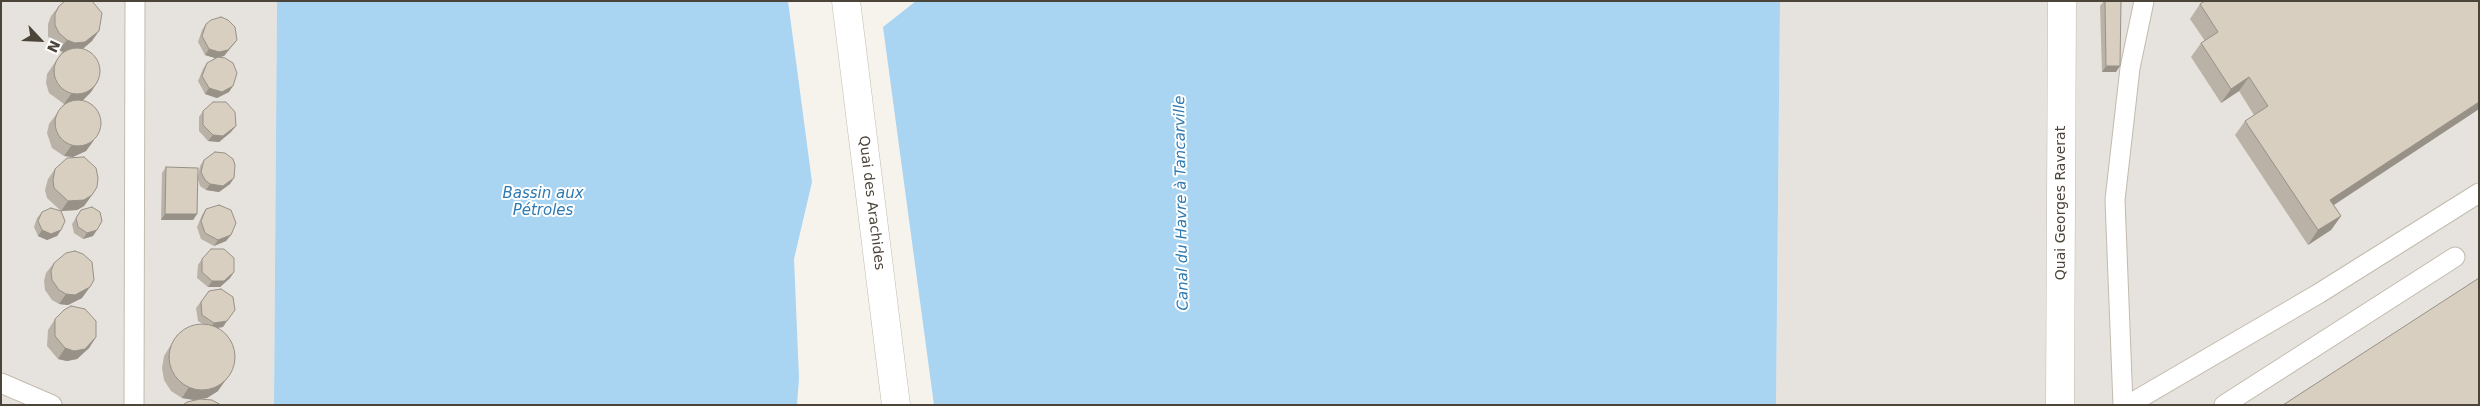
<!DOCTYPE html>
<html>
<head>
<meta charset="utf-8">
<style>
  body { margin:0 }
  #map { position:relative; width:2480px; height:406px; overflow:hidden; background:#f6f3ec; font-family:"DejaVu Sans",sans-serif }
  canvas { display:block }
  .frame { position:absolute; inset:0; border:2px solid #4b4439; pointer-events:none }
  .north { position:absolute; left:15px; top:15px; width:50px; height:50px; -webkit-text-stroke:4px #fff; paint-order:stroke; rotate:115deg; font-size:14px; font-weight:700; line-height:20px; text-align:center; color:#4b4439 }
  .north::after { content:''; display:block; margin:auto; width:18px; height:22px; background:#4b4439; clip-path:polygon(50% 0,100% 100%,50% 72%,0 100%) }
</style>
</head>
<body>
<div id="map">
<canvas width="2480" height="406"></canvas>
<div class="frame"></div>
<div class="north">N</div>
</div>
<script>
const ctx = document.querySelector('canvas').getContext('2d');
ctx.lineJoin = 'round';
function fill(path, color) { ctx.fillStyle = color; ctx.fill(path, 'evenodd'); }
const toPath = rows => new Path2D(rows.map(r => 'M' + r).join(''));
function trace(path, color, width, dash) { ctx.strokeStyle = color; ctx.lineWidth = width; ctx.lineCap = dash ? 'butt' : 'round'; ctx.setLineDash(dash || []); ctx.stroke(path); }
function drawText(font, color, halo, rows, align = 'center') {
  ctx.font = font + ' "DejaVu Sans",sans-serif'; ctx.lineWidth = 4; ctx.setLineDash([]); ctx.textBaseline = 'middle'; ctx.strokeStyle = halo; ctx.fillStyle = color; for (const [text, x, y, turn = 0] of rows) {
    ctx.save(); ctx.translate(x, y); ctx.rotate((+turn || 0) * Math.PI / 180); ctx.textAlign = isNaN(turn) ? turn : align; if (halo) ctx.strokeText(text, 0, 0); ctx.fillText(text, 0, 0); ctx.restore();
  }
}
const industrial = toPath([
  [1,1,277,1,274,405,1,405],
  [1780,1,2479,1,2479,405,1776,405]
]);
const water = toPath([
  [277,1,788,1,812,182,794,259,799,378,797,405,274,405],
  [916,1,1780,1,1776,405,934,405,883,27]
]);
const service = toPath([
  [1,383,52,405],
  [134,405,135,1],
  [2123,405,2115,200,2130,68,2144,1],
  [2128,405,2318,294,2479,193],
  [2224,405,2455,257]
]);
const minor = toPath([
  [846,1,896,405],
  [2060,405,2062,1]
]);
const wall = toPath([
  [2104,1,2121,1,2116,72,2102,72,2100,6],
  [2479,1,2479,109,2334,205,2341,216,2331,230,2308,245,2235,135,2245,121,2254,115,2239,91,2221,103,2191,57,2201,43,2205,41,2190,19,2200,4],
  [59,6,92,41,83,48,98,81,91,92,82,101,94,140,86,151,73,157,64,156,52,148,47,133,49,124,64,104,49,93,46,83,47,74,62,52,59,50,52,44,48,36,48,24,51,16],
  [206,24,237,40,224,56,219,57,229,92,217,98,205,94,198,81,203,69,207,63,217,58,215,58,205,55,198,42,202,30],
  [203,111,231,132,219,142,208,141,199,131,199,117],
  [204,160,230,184,219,192,206,190,200,186,198,179,197,214,193,220,161,220,162,173,166,167,198,177,200,166],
  [55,169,92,195,84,206,77,210,61,211,47,198,45,190,48,179],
  [206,209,231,235,226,241,214,246,201,239,197,227,202,215],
  [81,210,93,236,83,239,74,233,72,224],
  [42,212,61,230,57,236,47,240,38,236,34,227,37,218],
  [202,259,234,272,230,278,220,287,208,287,197,278,198,265],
  [54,263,82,298,68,305,59,304,52,300,45,290,44,281,46,273],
  [209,291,223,327,216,328,218,391,207,398,194,400,182,398,171,391,164,380,162,368,164,356,177,335,203,324,198,321,196,308],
  [55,319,96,337,89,348,77,359,67,361,58,359,47,346,48,330]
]);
const shadedWall = toPath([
  [99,31,92,41,78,53,68,54,59,50,67,40],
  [237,40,224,56,215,58,205,55,209,49],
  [2106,66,2120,66,2116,72,2102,72],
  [2249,77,2239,91,2221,103,2231,89],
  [98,81,91,92,82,101,64,104,71,94],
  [233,86,229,92,217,98,205,94,209,88],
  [2479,102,2479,109,2320,214,2330,200],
  [236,126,231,132,219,142,208,141,213,135],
  [94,140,86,151,73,157,64,156,71,146],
  [234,178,230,184,219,192,206,190,210,184],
  [92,195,84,206,77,210,61,211,68,201],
  [165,214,197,214,193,220,161,220],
  [2341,216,2331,230,2308,245,2318,230],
  [42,230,61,230,57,236,47,240,38,236],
  [97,230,93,236,83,239,87,233],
  [231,235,226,241,214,246,218,240],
  [234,272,230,278,220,287,208,287,212,281],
  [90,287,82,298,68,305,59,304,66,294],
  [227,321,223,327,210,329,214,323],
  [96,337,89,348,77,359,67,361,58,359,65,348],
  [232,371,218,391,207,398,194,400,182,398,189,387]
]);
const building = toPath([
  [65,1,92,1,102,13,99,31,85,42,75,43,67,40,59,33,55,25,55,14,59,6,65,1],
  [2105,1,2121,1,2120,66,2106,66,2105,1],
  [2205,1,2479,1,2479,102,2330,200,2341,216,2318,230,2245,121,2268,106,2249,77,2231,89,2201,43,2218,32,2200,4,2205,1],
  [221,17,228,20,235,27,237,40,228,50,219,52,209,49,202,36,206,24,211,20,221,17],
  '54 71a23 23 0 1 1 46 0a23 23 0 1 1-46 0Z',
  [218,57,225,58,233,63,237,73,233,86,222,92,209,88,202,76,207,63,218,57],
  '55 123a23 23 0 1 1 46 0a23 23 0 1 1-46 0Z',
  [213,102,226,102,235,112,236,126,223,136,213,135,203,125,203,111,213,102],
  [215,152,225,153,233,159,235,165,234,178,223,186,210,184,205,180,201,172,204,160,215,152],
  [84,157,96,168,98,178,97,187,92,195,84,200,68,201,54,188,53,180,55,169,67,158,84,157],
  [166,167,198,168,197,214,165,214,166,167],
  [219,205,231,210,236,223,231,235,218,240,205,233,201,221,206,209,219,205],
  [92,207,100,212,102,221,97,230,87,233,78,227,76,218,81,210,92,207],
  [51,208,61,211,65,221,61,230,51,234,42,230,38,221,42,212,51,208],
  [211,249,224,249,234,258,234,272,224,281,212,281,202,272,202,259,211,249],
  [75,251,83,254,92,262,94,280,90,287,75,295,66,294,59,290,52,280,51,271,54,263,66,253,75,251],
  [2479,278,2479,405,2283,405,2479,278],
  [221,289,233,297,235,310,227,321,214,323,202,315,201,302,209,291,221,289],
  [71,306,85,309,96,321,96,337,85,349,74,351,65,348,55,336,55,319,64,310,71,306],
  '169 357a33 33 0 1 1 66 0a33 33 0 1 1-66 0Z',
  [200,399,212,400,221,405,183,405,187,402,200,399]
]);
const streetNames = [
  ["Quai des Arachides",871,203,83],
  ["Quai Georges Raverat",2061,203,-90]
];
const waterNames = [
  ["Bassin aux",543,194],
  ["Pétroles",543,211],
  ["Canal du Havre à Tancarville",1182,203,-91]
];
fill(industrial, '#e6e2dd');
fill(water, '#a9d4f2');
trace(service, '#c2bbae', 21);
trace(minor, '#c2bbae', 29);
trace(service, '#fff', 19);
trace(minor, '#fff', 28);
fill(wall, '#bab2a6');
fill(shadedWall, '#979187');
fill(building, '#d8cfc1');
trace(building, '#979187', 1);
drawText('14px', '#4b4439', '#fff', streetNames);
drawText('italic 15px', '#2e7ab2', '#fff', waterNames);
</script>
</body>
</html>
